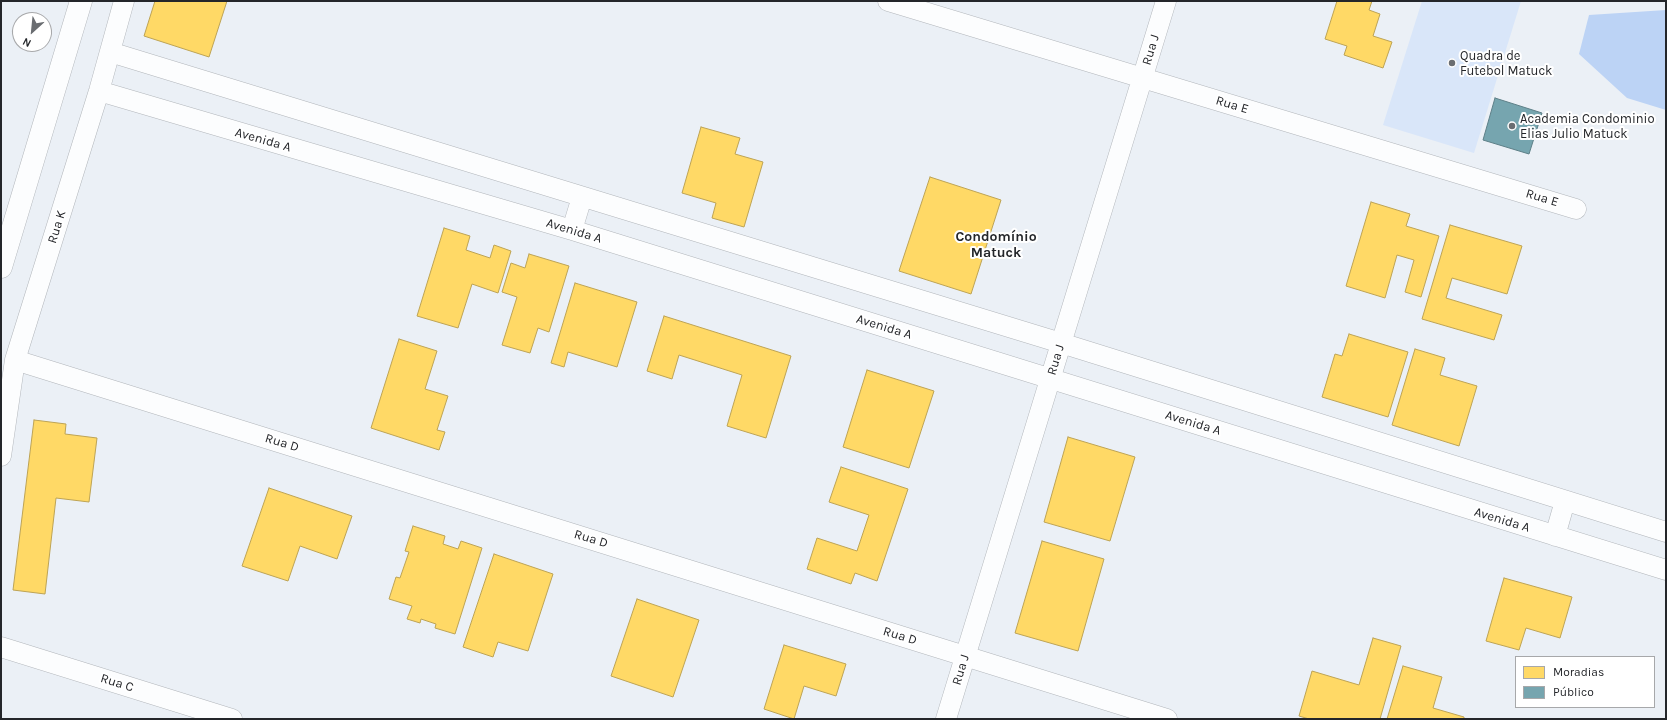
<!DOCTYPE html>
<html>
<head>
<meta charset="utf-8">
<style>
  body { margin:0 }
  #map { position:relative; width:1667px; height:720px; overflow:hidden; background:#ebf0f6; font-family:Karla,sans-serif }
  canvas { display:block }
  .frame { position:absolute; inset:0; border:2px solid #24262a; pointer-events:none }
  .legend { position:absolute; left:1515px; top:656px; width:140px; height:52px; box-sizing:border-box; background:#fff; border:1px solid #a7a8aa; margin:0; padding:5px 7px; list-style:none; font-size:12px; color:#24262a }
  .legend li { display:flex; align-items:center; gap:8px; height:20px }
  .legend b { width:20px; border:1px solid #a7a8aa }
  .north { position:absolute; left:12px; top:12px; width:40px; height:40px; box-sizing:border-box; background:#fff; border:1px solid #a7a8aa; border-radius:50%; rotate:207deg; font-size:11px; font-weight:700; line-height:16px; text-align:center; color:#24262a }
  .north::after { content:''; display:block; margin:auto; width:14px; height:18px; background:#6a6d71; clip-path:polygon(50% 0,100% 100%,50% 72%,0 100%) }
</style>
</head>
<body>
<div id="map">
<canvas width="1667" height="720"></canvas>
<div class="frame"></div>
<ul class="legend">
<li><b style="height:11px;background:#ffd966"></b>Moradias</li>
<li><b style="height:11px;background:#76a5af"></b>Público</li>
</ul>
<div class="north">N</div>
</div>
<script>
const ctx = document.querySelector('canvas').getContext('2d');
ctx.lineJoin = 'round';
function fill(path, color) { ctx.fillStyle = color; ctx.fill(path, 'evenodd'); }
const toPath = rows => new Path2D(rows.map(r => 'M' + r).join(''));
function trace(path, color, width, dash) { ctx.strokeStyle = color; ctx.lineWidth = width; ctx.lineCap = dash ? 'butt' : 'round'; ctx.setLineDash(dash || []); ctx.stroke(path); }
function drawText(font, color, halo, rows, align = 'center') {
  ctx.font = font + ' Karla,sans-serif'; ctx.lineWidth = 4; ctx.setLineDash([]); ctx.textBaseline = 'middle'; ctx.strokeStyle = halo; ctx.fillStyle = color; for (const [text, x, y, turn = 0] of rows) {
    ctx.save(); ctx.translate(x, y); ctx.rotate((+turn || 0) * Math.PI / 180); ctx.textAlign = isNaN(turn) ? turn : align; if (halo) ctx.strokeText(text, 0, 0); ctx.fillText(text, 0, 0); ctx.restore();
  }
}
const green = toPath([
  [1422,1,1521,1,1474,153,1383,125]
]);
const forest = toPath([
  [1666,10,1666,110,1627,98,1579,54,1589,15]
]);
const homes = toPath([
  [155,1,227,1,209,57,144,36,155,1],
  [1337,1,1372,1,1369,10,1380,14,1373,36,1392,42,1383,68,1344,55,1347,46,1325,39,1337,1],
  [701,127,740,138,735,154,763,162,744,227,712,218,716,203,682,193,701,127],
  [930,177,1001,200,971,294,899,271,930,177],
  [1371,202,1410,214,1406,226,1439,236,1421,297,1405,292,1414,260,1397,255,1385,298,1346,286,1371,202],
  [1450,225,1522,246,1507,294,1452,278,1446,298,1502,315,1494,340,1422,319,1450,225],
  [444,228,470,236,466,250,490,258,494,245,511,251,498,293,472,284,458,328,417,316,444,228],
  [529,254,569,266,549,332,538,328,530,353,502,345,517,297,502,292,511,263,525,268,529,254],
  [575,283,637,302,617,367,568,352,564,367,551,363,575,283],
  [664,316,791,356,766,438,727,426,742,375,679,355,672,379,647,371,664,316],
  [1349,334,1408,352,1388,417,1322,397,1335,354,1342,356,1349,334],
  [399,339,437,351,425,389,448,396,437,430,445,432,439,450,371,428,399,339],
  [1415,349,1445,358,1440,375,1477,386,1459,446,1392,425,1415,349],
  [867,370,934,391,909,468,843,447,867,370],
  [34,420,66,424,65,434,97,438,89,502,56,498,45,594,13,590,34,420],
  [1068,437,1135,457,1110,541,1044,522,1068,437],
  [841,467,908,489,877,581,855,573,851,584,807,569,817,538,857,551,869,515,829,502,841,467],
  [269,488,352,516,337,559,300,546,288,581,242,566,269,488],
  [413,526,445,536,443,544,458,549,461,541,482,548,455,634,435,628,436,624,421,619,420,623,407,619,412,606,389,599,396,577,400,578,409,552,405,551,413,526],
  [1042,541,1104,559,1078,651,1015,633,1042,541],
  [494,554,553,574,528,651,498,642,493,657,463,647,494,554],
  [1504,578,1572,597,1560,638,1526,628,1519,650,1486,641,1504,578],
  [637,599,699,620,673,697,611,676,637,599],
  [1373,638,1401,646,1380,719,1309,719,1299,716,1312,671,1359,685,1373,638],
  [784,645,846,664,836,696,804,686,794,719,764,709,784,645],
  [1403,666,1442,677,1433,708,1464,717,1464,719,1387,719,1403,666]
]);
const public = toPath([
  [1495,98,1542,113,1529,154,1483,140,1495,98]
]);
const minor = toPath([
  [888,1,1576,209],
  [110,52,1061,343,1666,532],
  [99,91,572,230,1666,570],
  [572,230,582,197],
  [15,360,1167,719],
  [1,456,15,360,99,91,124,1],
  [1555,536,1565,501],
  [1,647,232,719],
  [946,719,1166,1]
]);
const tertiary = toPath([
  [1,267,81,1]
]);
const markers = [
  [1452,63,4,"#6a6d71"],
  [1512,126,4,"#6a6d71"]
];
const streetNames = [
  ["Rua J",1151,50,-73],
  ["Rua E",1232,105,17],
  ["Avenida A",263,140,16],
  ["Rua E",1542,198,17],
  ["Rua K",57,227,-73],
  ["Avenida A",574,231,17],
  ["Avenida A",884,327,17],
  ["Rua J",1056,360,-73],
  ["Avenida A",1193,423,17],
  ["Rua D",282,443,17],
  ["Avenida A",1502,520,17],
  ["Rua D",591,539,17],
  ["Rua D",900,636,17],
  ["Rua J",961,670,-73],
  ["Rua C",117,683,17]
];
const poiNames = [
  ["Quadra de",1460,56],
  ["Futebol Matuck",1460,71],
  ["Academia Condominio",1520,119],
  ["Elias Julio Matuck",1520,134]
];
const neighbourhoodNames = [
  ["Condomínio",996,237],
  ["Matuck",996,253]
];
fill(green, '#d9e6f9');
fill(forest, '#bcd3f5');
fill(homes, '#ffd966');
trace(homes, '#bda354', 1);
fill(public, '#76a5af');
trace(public, '#5d7f87', 1);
trace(minor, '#b2b6bb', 21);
trace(tertiary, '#b2b6bb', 23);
trace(minor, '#fcfdfe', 20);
trace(tertiary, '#fcfdfe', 22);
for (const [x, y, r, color] of markers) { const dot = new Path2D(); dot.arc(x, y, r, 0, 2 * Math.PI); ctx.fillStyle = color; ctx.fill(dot); trace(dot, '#fff', 1.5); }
drawText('13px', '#24262a', '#fff', streetNames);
drawText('13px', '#24262a', '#fff', poiNames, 'left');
drawText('bold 14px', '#24262a', '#fff', neighbourhoodNames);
</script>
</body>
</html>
